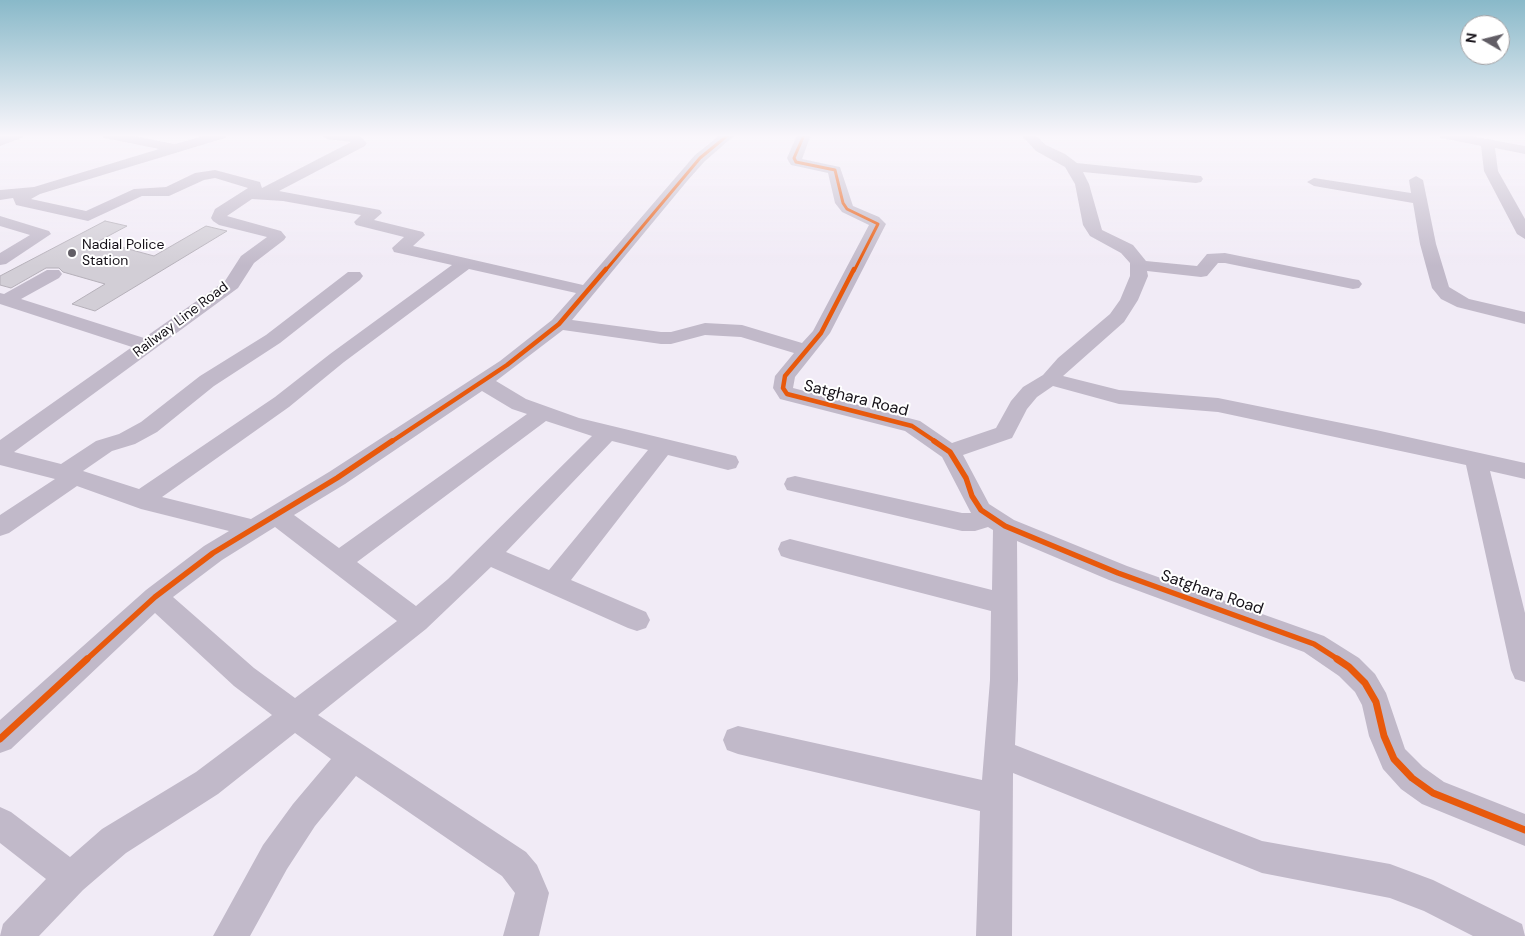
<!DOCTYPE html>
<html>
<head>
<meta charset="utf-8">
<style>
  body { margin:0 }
  #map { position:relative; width:1525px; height:936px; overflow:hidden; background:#f1ebf6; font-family:"DM Sans",sans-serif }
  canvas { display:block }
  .north { position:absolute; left:1460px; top:15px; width:50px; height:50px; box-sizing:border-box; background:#fff; border:1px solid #a19fa2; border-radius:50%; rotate:278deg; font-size:14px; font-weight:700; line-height:20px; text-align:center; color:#141017 }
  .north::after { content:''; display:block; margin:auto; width:18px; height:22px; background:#615d65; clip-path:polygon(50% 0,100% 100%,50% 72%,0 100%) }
</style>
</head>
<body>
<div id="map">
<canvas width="1525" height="936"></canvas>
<div class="north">N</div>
</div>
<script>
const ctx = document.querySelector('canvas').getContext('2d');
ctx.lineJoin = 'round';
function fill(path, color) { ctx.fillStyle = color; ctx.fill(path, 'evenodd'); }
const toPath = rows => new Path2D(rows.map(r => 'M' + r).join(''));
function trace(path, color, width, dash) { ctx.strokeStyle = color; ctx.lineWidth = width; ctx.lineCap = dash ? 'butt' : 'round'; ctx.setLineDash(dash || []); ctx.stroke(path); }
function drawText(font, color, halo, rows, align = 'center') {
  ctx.font = font + ' "DM Sans",sans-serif'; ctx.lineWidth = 4; ctx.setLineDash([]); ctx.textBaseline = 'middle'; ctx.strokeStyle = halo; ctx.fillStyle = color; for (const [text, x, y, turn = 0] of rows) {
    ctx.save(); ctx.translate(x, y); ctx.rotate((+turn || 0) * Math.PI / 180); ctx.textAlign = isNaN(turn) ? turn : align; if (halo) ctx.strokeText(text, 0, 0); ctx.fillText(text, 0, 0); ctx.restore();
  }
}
const building = toPath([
  [105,221,127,226,99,241,154,256,206,226,227,231,95,311,72,304,105,284,63,272,59,268,46,268,11,288,0,285,0,276,105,221]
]);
const minor = toPath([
  [6,135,24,135,22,138,0,146,0,137,6,135],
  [102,135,128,135,175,144,206,135,227,135,225,138,40,194,31,199,86,211,134,189,166,187,195,173,215,170,260,182,262,188,351,142,327,139,320,135,359,135,367,143,365,146,279,191,380,210,382,213,374,220,423,232,425,235,413,246,583,285,695,155,720,135,735,135,705,161,688,180,572,320,661,332,671,332,705,323,742,325,802,343,813,331,869,225,842,212,835,203,828,173,791,165,789,162,787,158,797,135,811,135,802,159,840,167,853,206,879,217,886,224,830,333,795,377,793,388,920,421,952,443,996,428,1011,401,1023,387,1043,375,1058,358,1110,314,1120,300,1130,276,1130,263,1121,253,1090,236,1083,225,1075,184,1065,167,1036,151,1021,135,1035,135,1046,145,1065,154,1077,163,1201,176,1203,179,1201,182,1196,183,1083,172,1089,184,1102,230,1133,245,1146,261,1197,266,1207,254,1225,253,1353,279,1359,280,1362,284,1359,288,1353,289,1225,263,1218,263,1207,276,1201,277,1147,271,1148,276,1138,300,1124,322,1063,376,1119,390,1218,398,1376,430,1525,463,1525,479,1490,471,1525,613,1525,682,1515,679,1511,670,1466,465,1218,412,1119,404,1053,386,1037,397,1027,409,1012,438,963,455,989,504,1014,520,1127,566,1324,636,1359,658,1375,674,1386,693,1405,749,1423,767,1444,782,1525,814,1525,846,1422,804,1401,789,1383,769,1369,736,1362,705,1355,692,1339,676,1304,652,1109,580,1017,541,1018,680,1015,745,1262,841,1390,864,1433,880,1522,924,1525,936,1473,936,1424,911,1390,898,1262,873,1013,773,1012,936,976,936,980,811,738,754,727,750,723,740,727,730,738,726,982,780,990,680,991,611,790,559,781,556,778,549,781,542,790,539,992,590,993,530,988,527,975,531,962,531,787,490,784,484,787,478,795,476,962,513,971,513,942,457,905,431,780,399,773,388,775,376,794,353,741,337,705,335,671,344,661,344,563,330,496,381,526,399,579,418,728,454,736,456,739,462,736,468,728,470,668,455,571,580,646,612,650,620,646,628,637,631,628,628,491,567,426,629,318,715,526,852,537,865,549,893,539,936,503,936,515,893,502,876,356,776,315,826,287,869,250,936,213,936,263,845,293,804,331,759,295,733,218,794,126,853,83,890,39,936,0,936,3,924,46,879,0,843,0,807,11,812,70,857,102,829,196,772,272,715,234,686,155,613,11,749,0,753,0,720,146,590,204,546,229,531,141,509,77,486,9,533,0,536,0,515,55,479,0,465,0,440,132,347,0,304,0,293,4,294,47,270,59,270,62,274,59,278,21,299,144,338,225,281,241,256,267,237,219,225,213,221,211,218,215,209,248,188,215,178,204,180,169,196,142,196,88,221,16,205,13,198,0,200,0,190,34,187,159,149,104,138,102,135],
  [252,199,283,201,361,215,354,222,356,225,404,237,392,248,394,252,452,265,330,354,275,397,139,489,83,471,112,451,135,444,157,432,214,386,280,343,360,280,363,276,360,272,348,272,266,335,200,376,141,422,119,434,96,441,61,464,14,452,238,288,254,263,284,240,286,237,281,231,227,216,252,199],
  [469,269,576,293,552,320,500,361,329,472,251,519,162,497,289,407,344,362,469,269],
  [482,391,512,409,527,414,339,548,294,515,345,484,482,391],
  [546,421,592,436,448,579,416,606,357,562,546,421],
  [612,441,648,450,549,570,506,552,612,441],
  [275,527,397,621,295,698,254,668,173,597,222,560,275,527],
  [1439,135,1466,135,1525,146,1525,154,1495,148,1498,171,1525,219,1525,239,1517,234,1484,171,1481,146,1441,138,1439,135],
  [1416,176,1423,180,1436,244,1449,287,1469,299,1525,312,1525,324,1457,307,1441,299,1432,288,1420,244,1413,203,1314,186,1307,182,1314,178,1411,193,1409,180,1416,176],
  [0,216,49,231,51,234,6,264,0,265,0,253,30,235,0,226,0,216]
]);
const cyclewayFar3 = toPath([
  [804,135,794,158,796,162,835,170,843,203,847,209,878,224,854,271],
  [605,271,700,158,728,135]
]);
const cyclewayFar2 = toPath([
  [854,269,821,333,785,376,783,388,787,394,912,426,936,442],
  [391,442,507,365,559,324,606,269]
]);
const cyclewayFar1 = toPath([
  [934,441,950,452,966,478,972,496,981,510,1005,526,1118,573,1314,644,1339,660],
  [86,660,155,597,213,553,337,478,392,441]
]);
const cycleway = toPath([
  [1337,659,1349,667,1365,683,1376,702,1384,736,1394,759,1412,778,1433,793,1525,830],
  [0,739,87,659]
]);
const markers = [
  [72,253,5,"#615d65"]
];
const farPoinames = [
  ["Nadial Police",82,245],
  ["Station",82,261]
];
const farStreetnames = [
  ["Railway Line Road",181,320,-37]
];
const streetNames = [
  ["Satghara Road",856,399,14],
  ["Satghara Road",1212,593,19]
];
fill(building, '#d2ced6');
trace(building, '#b5b0b9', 1);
fill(minor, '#c1b9c9');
trace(cyclewayFar3, '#e8590c', 3);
trace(cyclewayFar2, '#e8590c', 4.5);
trace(cyclewayFar1, '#e8590c', 5.5);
trace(cycleway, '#e8590c', 7);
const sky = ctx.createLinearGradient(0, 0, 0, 266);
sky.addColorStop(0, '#89b9c9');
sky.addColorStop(0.51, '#f9f6fb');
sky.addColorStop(1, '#f9f6fb00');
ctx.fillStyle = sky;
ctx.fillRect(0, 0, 1525, 266);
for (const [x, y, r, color] of markers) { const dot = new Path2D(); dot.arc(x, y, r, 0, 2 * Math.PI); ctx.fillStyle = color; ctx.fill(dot); trace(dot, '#fff', 2); }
drawText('14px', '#141017', '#fff', farPoinames, 'left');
drawText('14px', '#141017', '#fff', farStreetnames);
drawText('16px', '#141017', '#fff', streetNames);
</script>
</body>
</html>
